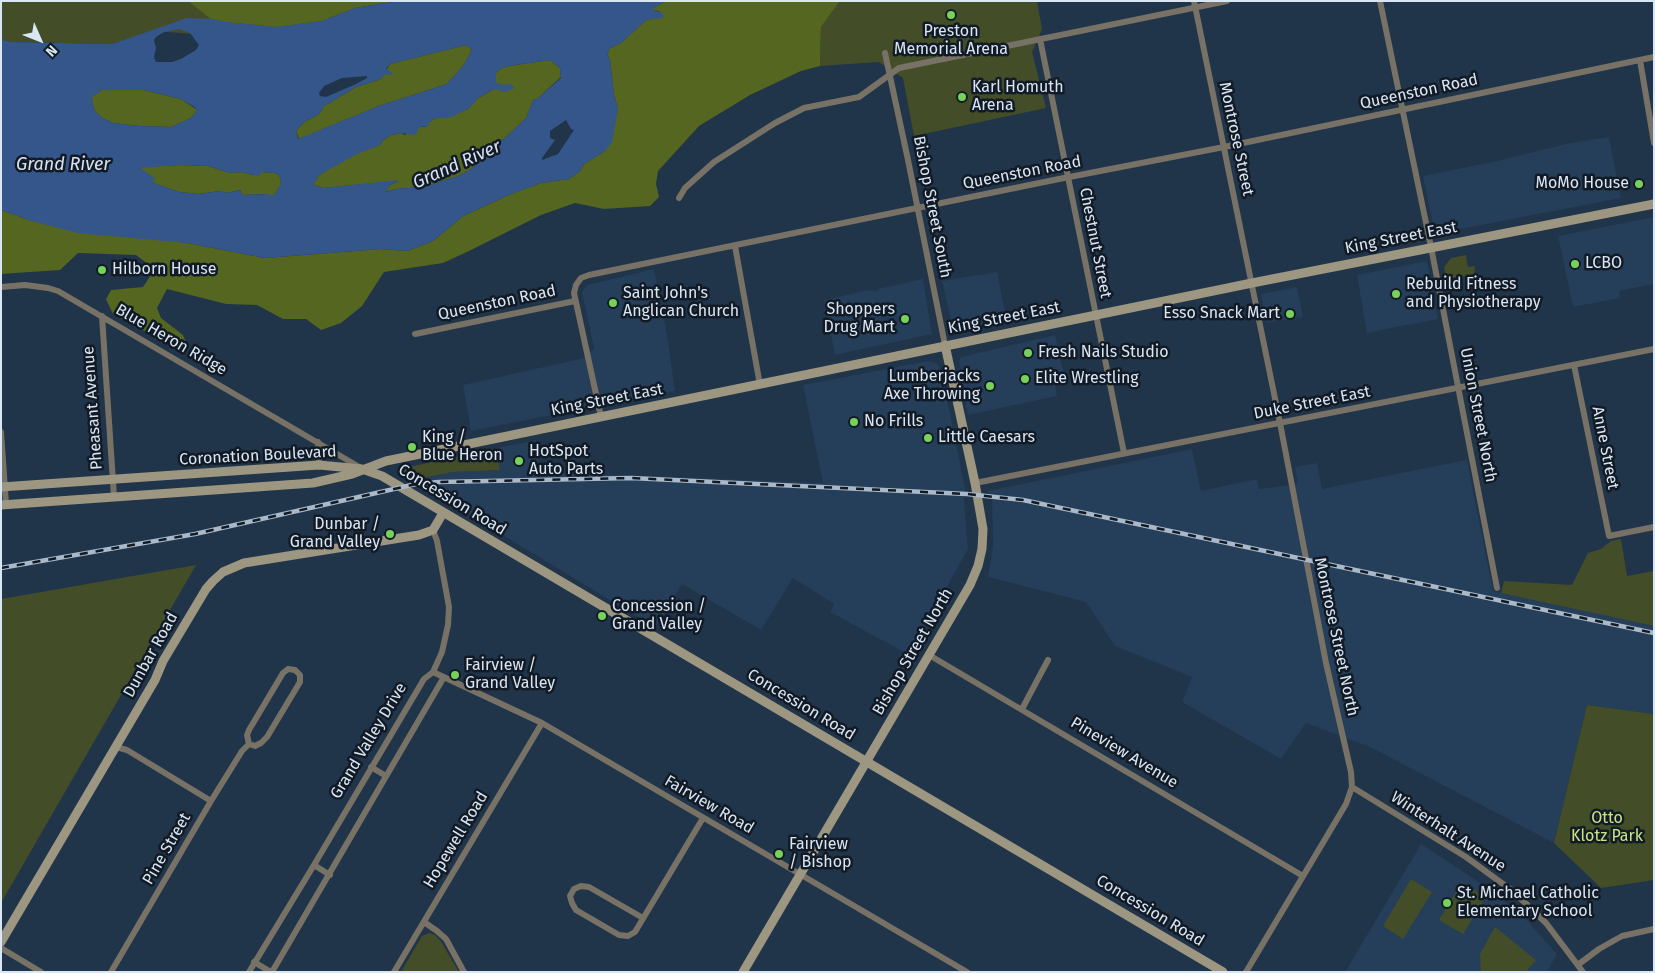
<!DOCTYPE html>
<html>
<head>
<meta charset="utf-8">
<style>
  body { margin:0 }
  #map { position:relative; width:1655px; height:973px; overflow:hidden; background:#20344a; font-family:"Fira Sans",sans-serif }
  canvas { display:block }
  .frame { position:absolute; inset:0; border:2px solid #d9e6f4; pointer-events:none }
  .north { position:absolute; left:15px; top:15px; width:50px; height:50px; -webkit-text-stroke:4px #121b25; paint-order:stroke; rotate:134deg; font-size:14px; font-weight:700; line-height:20px; text-align:center; color:#d9e6f4 }
  .north::after { content:''; display:block; margin:auto; width:18px; height:22px; background:#d9e6f4; clip-path:polygon(50% 0,100% 100%,50% 72%,0 100%) }
</style>
</head>
<body>
<div id="map">
<canvas width="1655" height="973"></canvas>
<div class="frame"></div>
<div class="north">N</div>
</div>
<script>
const ctx = document.querySelector('canvas').getContext('2d');
ctx.lineJoin = 'round';
function fill(path, color) { ctx.fillStyle = color; ctx.fill(path, 'evenodd'); }
const toPath = rows => new Path2D(rows.map(r => 'M' + r).join(''));
function trace(path, color, width, dash) { ctx.strokeStyle = color; ctx.lineWidth = width; ctx.lineCap = dash ? 'butt' : 'round'; ctx.setLineDash(dash || []); ctx.stroke(path); }
function drawText(font, color, halo, rows, align = 'center') {
  ctx.font = font + ' "Fira Sans",sans-serif'; ctx.lineWidth = 5; ctx.setLineDash([]); ctx.textBaseline = 'middle'; ctx.strokeStyle = halo; ctx.fillStyle = color; for (const [text, x, y, turn = 0] of rows) {
    ctx.save(); ctx.translate(x, y); ctx.rotate((+turn || 0) * Math.PI / 180); ctx.textAlign = isNaN(turn) ? turn : align; if (halo) ctx.strokeText(text, 0, 0); ctx.fillText(text, 0, 0); ctx.restore();
  }
}
const built = toPath([
  [1609,137,1621,198,1435,234,1423,176,1497,161,1570,143],
  [1654,217,1654,284,1619,291,1620,298,1573,307,1558,236],
  [1427,261,1438,319,1367,333,1357,275],
  [654,269,667,335,675,391,471,431,463,385,584,358,594,349,582,292,587,285],
  [997,272,1007,321,953,328,942,281],
  [923,279,932,334,835,355,824,300,869,290,878,291,878,289],
  [1297,287,1303,317,1266,323,1261,294],
  [1055,335,1065,380,1055,382,1057,396,968,415,958,369,960,368,959,361,961,357],
  [928,361,937,363,941,370,965,488,964,500,968,549,909,655,830,612,834,604,793,578,761,630,682,584,656,628,412,480,451,472,500,470,497,454,493,449,536,440,541,472,823,483,803,385],
  [1192,449,1201,491,1257,479,1259,489,1298,484,1295,467,1317,463,1322,489,1467,460,1493,591,1654,626,1654,714,1587,705,1554,843,1370,747,1306,723,1281,759,1182,702,1192,677,1115,646,1086,602,988,577,993,546,992,500,988,491],
  [1421,844,1491,890,1523,916,1557,954,1547,972,1345,972]
]);
const green = toPath([
  [1,1,360,1,289,40,151,31,112,44,11,42,1,40],
  [840,1,1037,1,1042,29,1032,52,1046,108,914,136,903,78,879,62,820,66,821,27],
  [1466,255,1468,267,1475,266,1474,275,1446,279,1444,267,1451,258],
  [493,449,497,454,500,470,452,472,412,480,402,470,404,468],
  [1621,539,1627,576,1654,571,1654,626,1501,593,1504,581,1572,585,1588,553,1601,549,1611,541],
  [196,565,80,766,1,903,1,599],
  [1587,705,1654,714,1654,880,1601,888,1554,843],
  [1411,879,1432,892,1403,939,1383,926],
  [1462,882,1486,897,1463,934,1439,920],
  [1495,927,1536,960,1526,972,1481,972,1480,954],
  [429,933,435,935,440,940,459,972,401,972,422,936]
]);
const forest = toPath([
  [188,1,398,1,355,8,322,21,276,27,226,22,211,19],
  [666,1,840,1,821,27,820,66,801,71,750,95,699,126,658,171,656,184,659,197,650,206,604,209,575,203,541,215,469,251,443,263,384,272,362,306,341,323,321,330,306,319,283,319,257,305,226,304,167,289,157,308,161,318,183,335,187,345,186,353,113,314,106,299,111,290,143,287,151,275,148,264,136,255,78,253,60,270,1,274,1,210,32,221,187,243,265,258,381,249,407,251,433,241,463,216,511,194,541,183,569,179,580,171,584,164,605,151,618,109,614,95,610,60,607,54,610,48,621,43,646,20,663,17,659,11,653,10,653,8],
  [466,45,472,50,463,66,447,84,379,106,299,139,296,131,304,122,319,114,324,106,356,87,381,79,390,64],
  [550,60,560,68,561,77,537,99,533,100,526,118,504,139,495,143,487,155,471,169,458,176,423,187,396,189,385,192,390,185,398,181,323,188,313,185,319,175,355,154,380,145,383,140,391,135,401,133,405,135,419,127,425,127,429,122,437,118,449,117,468,109,478,98,501,85,495,82,496,73,500,69,508,66],
  [102,90,144,90,181,99,196,109,196,112,191,118,171,127,139,126,113,123,102,118,95,111,93,105,91,97],
  [180,165,208,166,230,173,241,172,254,175,261,172,275,173,279,175,281,180,280,186,273,197,267,194,242,195,240,190,227,193,219,191,199,194,179,192,156,184,151,180,153,179,139,167]
]);
const water = toPath([
  [398,1,666,1,653,8,653,10,663,13,663,18,646,20,621,43,610,48,607,54,610,60,614,95,618,109,612,142,605,151,584,164,580,171,569,179,541,183,511,194,463,216,433,241,407,251,381,249,265,258,187,243,77,233,32,221,1,210,1,40,11,42,112,44,187,18,211,19,226,22,276,27,322,21,355,8],
  [179,29,190,33,199,45,196,50,181,59,172,62,156,62,154,57,156,48,154,40,156,37,164,32],
  [466,45,472,50,463,66,447,84,379,106,298,139,296,131,304,122,319,114,324,106,356,87,381,79,384,75,394,74,386,69,390,64],
  [550,60,560,68,561,78,537,99,533,100,526,118,504,139,495,143,487,155,471,169,458,176,423,187,396,189,386,192,390,185,399,180,323,188,313,185,319,175,355,155,380,145,383,140,391,135,401,133,413,135,417,133,419,127,429,126,429,122,437,118,449,118,468,109,478,98,490,91,497,89,504,92,515,88,510,84,501,85,496,82,496,73,500,69,508,66],
  [367,76,367,78,356,84,326,97,320,96,319,93,324,86,342,78],
  [102,90,144,90,181,99,196,108,196,112,191,118,171,127,139,126,113,123,102,118,95,111,93,105,92,97],
  [566,120,571,129,574,130,558,154,542,160,542,158,555,140,550,138,550,131],
  [180,165,208,166,230,173,241,172,254,175,259,176,261,172,275,173,279,175,281,180,280,186,273,196,267,194,242,195,240,190,227,193,220,191,199,194,179,192,156,184,151,180,156,179,140,168]
]);
const street = toPath([
  [1194,1,1280,423,1326,663,1351,772,1352,787,1346,804,1246,972],
  [1380,1,1431,247,1497,588],
  [1040,39,1124,453],
  [885,53,908,160,945,345],
  [1640,60,1654,143],
  [679,198,685,188,714,162,775,123,804,108,859,97,899,68,1227,1],
  [735,246,760,385],
  [1,287,25,285,48,288,58,291,361,468],
  [102,316,114,497],
  [415,334,575,301],
  [1574,365,1609,536,1654,527],
  [601,417,574,293,576,285,581,278,589,275,1059,179,1224,147,1654,57],
  [1,432,6,504],
  [318,442,319,465],
  [975,483,1654,349],
  [929,655,1303,876],
  [288,669,295,670,300,675,300,682,267,737,261,743,255,746,249,744,247,735,249,730,283,673,288,669],
  [433,672,542,723,967,972],
  [1022,709,1048,660],
  [116,747,127,750,211,801],
  [371,767,386,776],
  [1352,787,1466,857,1514,892,1546,923,1583,972],
  [314,865,330,875],
  [643,918,589,887,581,886,574,889,570,896,572,903,576,910,619,935,628,936,635,932,703,818],
  [424,922,437,931,446,939,464,972],
  [1,948,41,972],
  [254,962,271,972],
  [1579,964,1599,949,1622,936,1654,929],
  [111,972,211,801,242,751,249,744],
  [249,972,314,865,424,679,433,672,442,652,448,625,449,607,437,541,433,530],
  [272,972,444,677],
  [394,972,542,723]
]);
const secondary = toPath([
  [1,487,319,465,362,469,382,476,1223,972],
  [1,505,313,483,352,474,386,461,1252,283,1654,204],
  [1,942,155,680,163,661,206,589,213,581,223,572,244,563,419,535,433,530,443,513],
  [743,972,970,585,978,566,982,549,983,529,975,483,945,345]
]);
const rail = toPath([
  [1,568,195,534,416,484,439,482,631,478,967,494,1023,500,1654,633]
]);
const markers = [
  [951,15,5,"#76d25a"],
  [962,97,5,"#76d25a"],
  [1639,184,5,"#76d25a"],
  [1575,264,5,"#76d25a"],
  [102,270,5,"#76d25a"],
  [1396,294,5,"#76d25a"],
  [613,303,5,"#76d25a"],
  [1290,314,5,"#76d25a"],
  [905,319,5,"#76d25a"],
  [1028,353,5,"#76d25a"],
  [1025,379,5,"#76d25a"],
  [990,386,5,"#76d25a"],
  [854,422,5,"#76d25a"],
  [928,438,5,"#76d25a"],
  [412,447,5,"#76d25a"],
  [519,461,5,"#76d25a"],
  [390,534,5,"#76d25a"],
  [602,616,5,"#76d25a"],
  [455,675,5,"#76d25a"],
  [779,854,5,"#76d25a"],
  [1447,903,5,"#76d25a"]
];
const poiNames = [
  ["Preston",951,32,"center"],
  ["Memorial Arena",951,50,"center"],
  ["Karl Homuth",972,88],
  ["Arena",972,106],
  ["MoMo House",1629,184,"right"],
  ["LCBO",1585,264],
  ["Hilborn House",112,270],
  ["Rebuild Fitness",1406,285],
  ["and Physiotherapy",1406,303],
  ["Saint John's",623,294],
  ["Anglican Church",623,312],
  ["Shoppers",895,310,"right"],
  ["Drug Mart",895,328,"right"],
  ["Esso Snack Mart",1280,314,"right"],
  ["Fresh Nails Studio",1038,353],
  ["Lumberjacks",980,377,"right"],
  ["Axe Throwing",980,395,"right"],
  ["Elite Wrestling",1035,379],
  ["No Frills",864,422],
  ["King /",422,438],
  ["Blue Heron",422,456],
  ["Little Caesars",938,438],
  ["HotSpot",529,452],
  ["Auto Parts",529,470],
  ["Dunbar /",380,525,"right"],
  ["Grand Valley",380,543,"right"],
  ["Concession /",612,607],
  ["Grand Valley",612,625],
  ["Fairview /",465,666],
  ["Grand Valley",465,684],
  ["Fairview",789,845],
  ["/ Bishop",789,863],
  ["St. Michael Catholic",1457,894],
  ["Elementary School",1457,912]
];
const streetNames = [
  ["Queenston Road",1419,92,-12],
  ["Montrose Street",1236,139,78],
  ["Queenston Road",1022,173,-11],
  ["Bishop Street South",932,207,79],
  ["King Street East",1401,238,-11],
  ["Chestnut Street",1095,243,79],
  ["Queenston Road",497,303,-12],
  ["King Street East",1004,318,-11],
  ["Blue Heron Ridge",171,340,30],
  ["King Street East",607,400,-11],
  ["Duke Street East",1312,403,-11],
  ["Pheasant Avenue",93,408,-94],
  ["Union Street North",1478,415,79],
  ["Anne Street",1605,448,79],
  ["Coronation Boulevard",258,456,-3],
  ["Concession Road",452,500,31],
  ["Montrose Street North",1336,637,78],
  ["Bishop Street North",913,652,-60],
  ["Dunbar Road",151,655,-61],
  ["Concession Road",801,705,31],
  ["Grand Valley Drive",369,741,-59],
  ["Pineview Avenue",1124,753,31],
  ["Fairview Road",709,805,30],
  ["Winterhalt Avenue",1448,832,33],
  ["Hopewell Road",456,840,-59],
  ["Pine Street",167,849,-60],
  ["Concession Road",1150,911,31]
];
const parkNames = [
  ["Otto",1607,819],
  ["Klotz Park",1607,837]
];
const waterNames = [
  ["Grand River",63,165],
  ["Grand River",457,165,-24]
];
fill(built, '#253e59');
fill(green, '#434e28');
fill(forest, '#546620');
fill(water, '#35568b');
trace(street, '#777265', 6);
trace(secondary, '#9d9680', 9);
trace(rail, '#aab9c9', 4.5);
trace(rail, '#121b25', 2.5, [8]);
for (const [x, y, r, color] of markers) { const dot = new Path2D(); dot.arc(x, y, r, 0, 2 * Math.PI); ctx.fillStyle = color; ctx.fill(dot); trace(dot, '#121b25', 2); }
drawText('16px', '#d9e6f4', '#121b25', poiNames, 'left');
drawText('16px', '#d9e6f4', '#121b25', streetNames);
drawText('16px', '#cae585', '#121b25', parkNames);
drawText('italic 18px', '#d7e2f2', '#121b25', waterNames);
</script>
</body>
</html>
